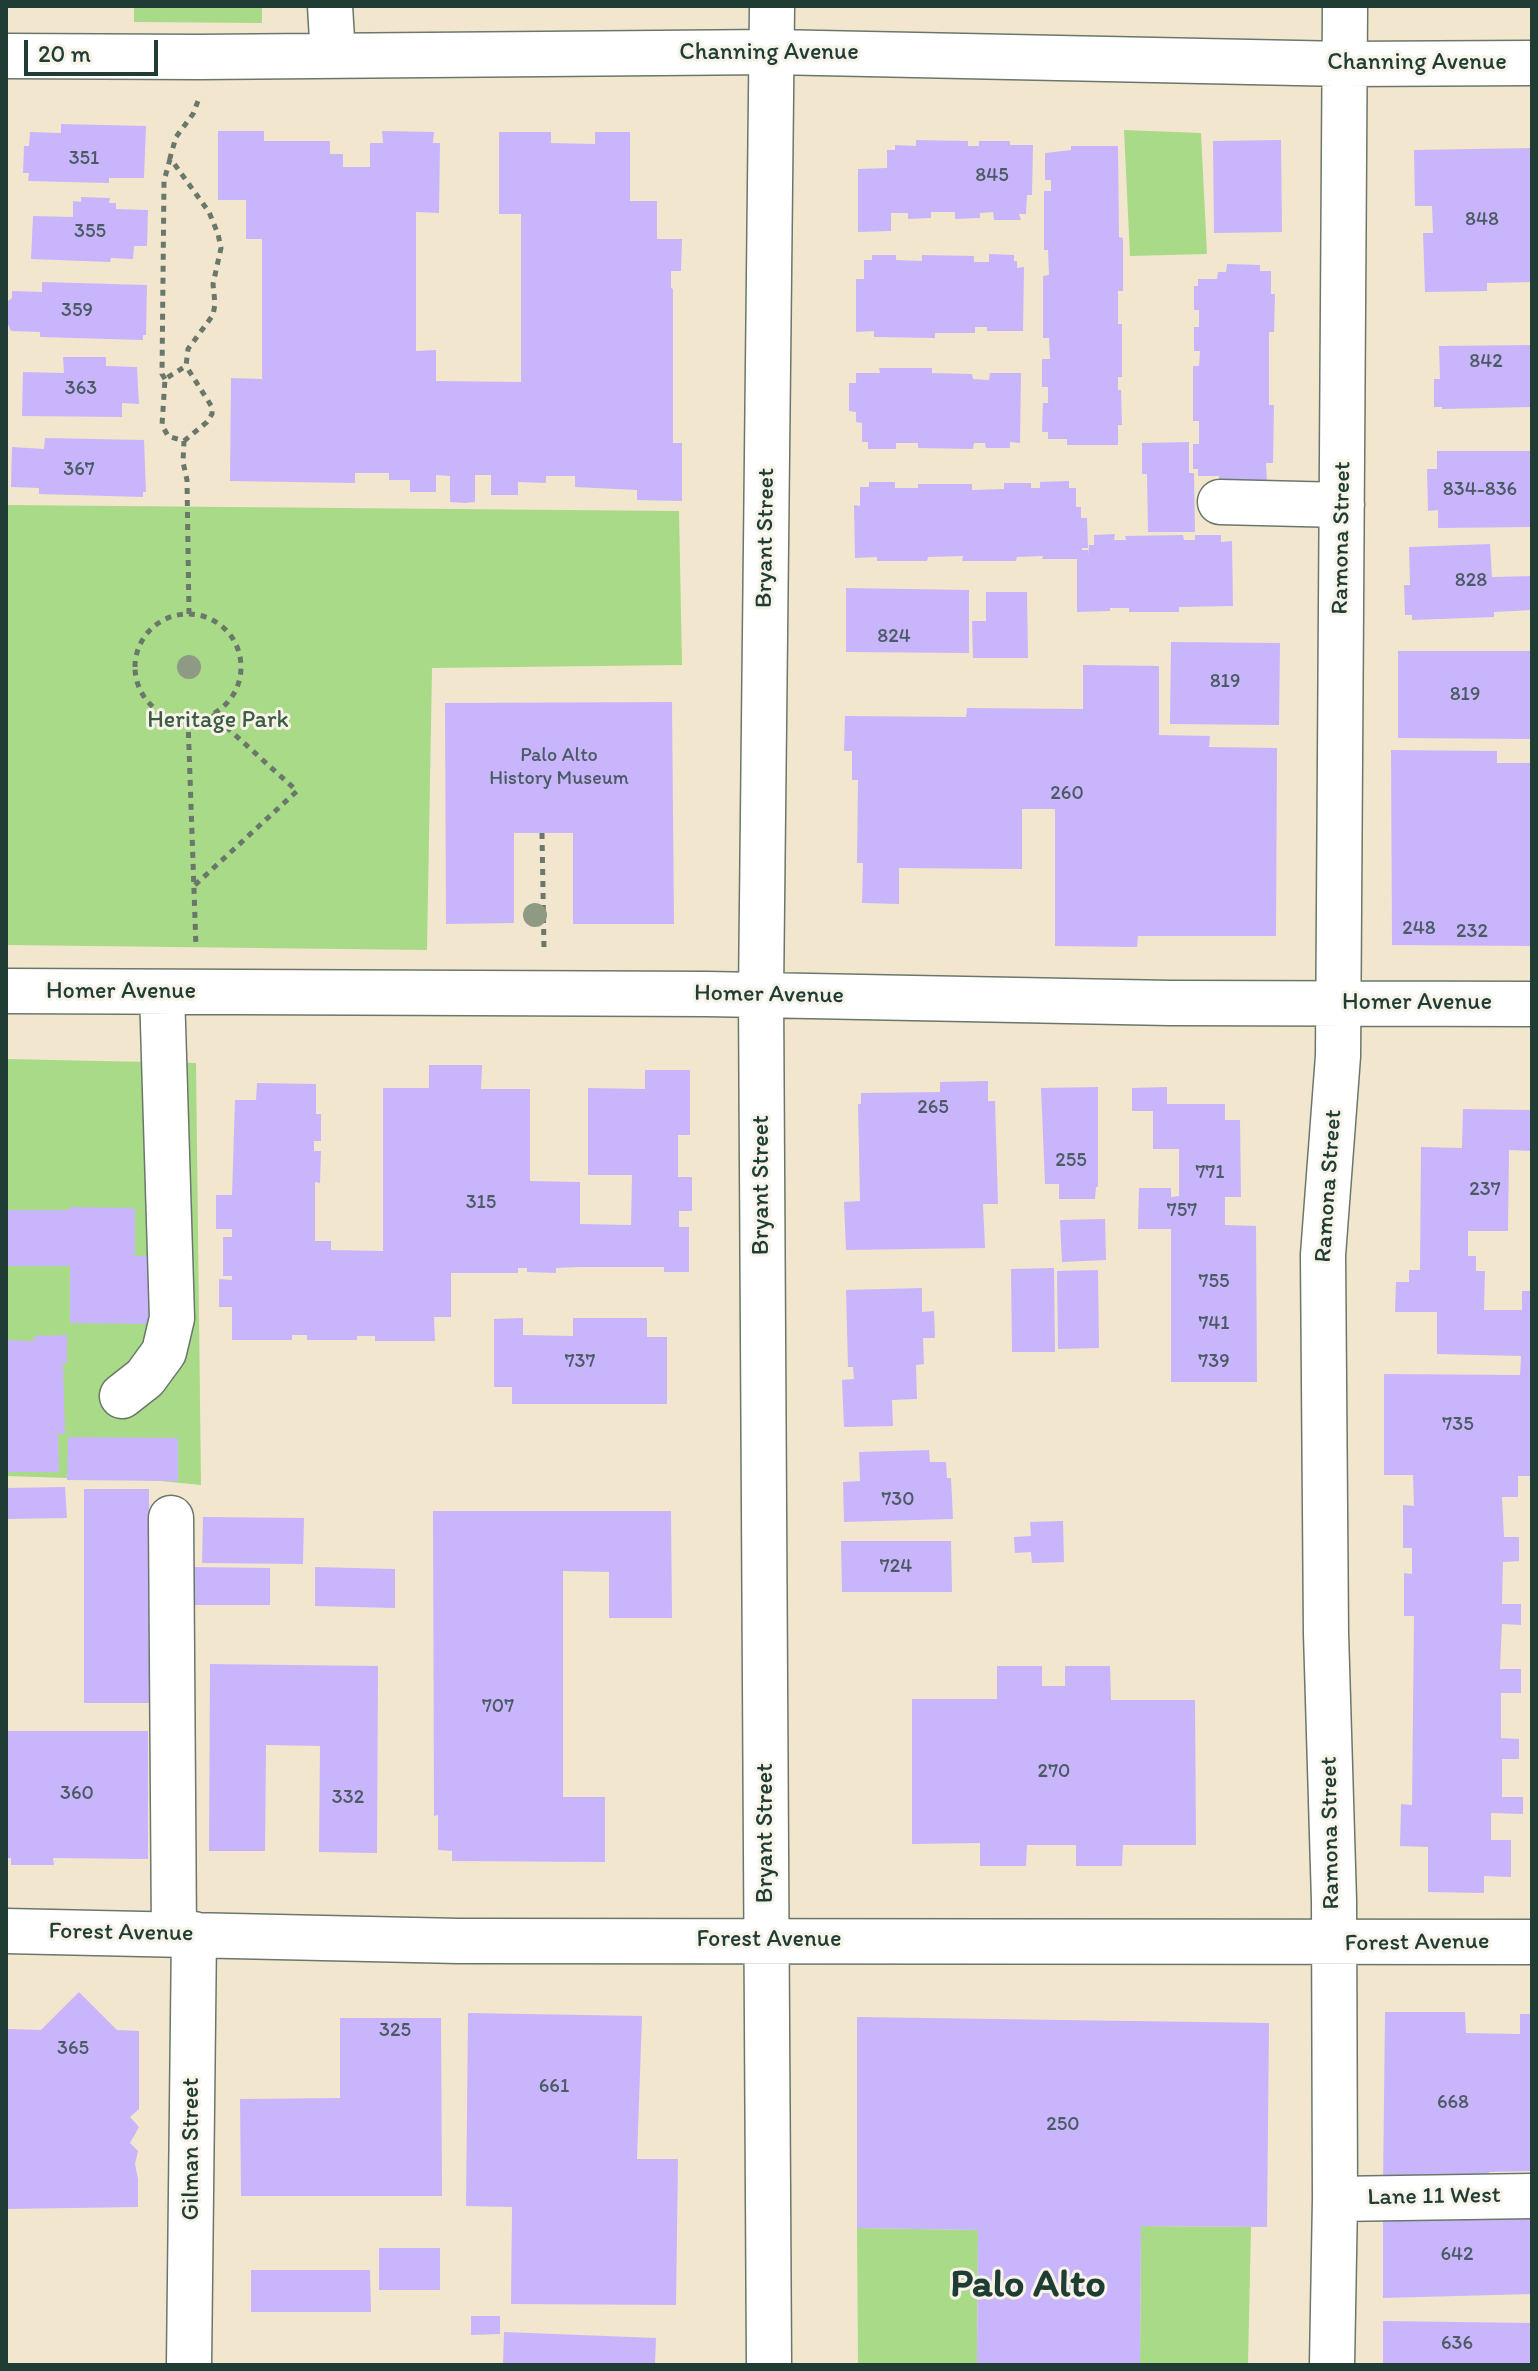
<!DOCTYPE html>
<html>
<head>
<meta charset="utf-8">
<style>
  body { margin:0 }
  #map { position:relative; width:1538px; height:2371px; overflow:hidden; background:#f3e6ce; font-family:Itim,sans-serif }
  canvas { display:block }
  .frame { position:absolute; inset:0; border:8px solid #1f3d34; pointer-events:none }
  .scale { position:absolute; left:24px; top:40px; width:134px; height:36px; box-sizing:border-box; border:4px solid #1f3d34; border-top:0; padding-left:10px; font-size:24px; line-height:28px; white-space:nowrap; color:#1f3d34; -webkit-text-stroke:6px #f7f3e8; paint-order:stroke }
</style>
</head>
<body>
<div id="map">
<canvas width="1538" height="2371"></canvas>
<div class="frame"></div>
<div class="scale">20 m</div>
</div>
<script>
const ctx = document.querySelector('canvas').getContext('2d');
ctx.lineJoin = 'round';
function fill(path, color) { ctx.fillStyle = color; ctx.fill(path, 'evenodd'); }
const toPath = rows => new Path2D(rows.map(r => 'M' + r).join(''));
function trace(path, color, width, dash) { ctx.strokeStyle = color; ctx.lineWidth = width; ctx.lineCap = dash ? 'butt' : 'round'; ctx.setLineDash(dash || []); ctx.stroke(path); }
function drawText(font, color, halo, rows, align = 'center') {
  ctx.font = font + ' Itim,sans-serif'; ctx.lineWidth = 6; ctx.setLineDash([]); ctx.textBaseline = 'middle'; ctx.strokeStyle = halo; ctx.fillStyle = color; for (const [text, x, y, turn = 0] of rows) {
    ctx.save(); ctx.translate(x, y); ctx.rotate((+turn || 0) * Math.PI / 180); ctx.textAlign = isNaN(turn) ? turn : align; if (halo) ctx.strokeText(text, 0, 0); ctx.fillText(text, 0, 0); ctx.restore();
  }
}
const green = toPath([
  [134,6,262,6,262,23,134,22],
  [1124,130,1201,133,1207,254,1130,256],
  [6,505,679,511,682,665,432,668,427,950,6,945],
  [6,1059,196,1063,201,1485,161,1481,6,1476],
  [1141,2226,1251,2227,1248,2365,1140,2365],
  [857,2228,978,2230,977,2365,858,2365]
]);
const building = toPath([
  [61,124,146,126,144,178,109,178,109,183,28,181,29,173,23,173,24,146,29,146,30,132,61,133],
  [218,131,264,131,264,141,330,141,330,154,343,154,343,167,370,167,370,143,383,143,382,131,434,132,433,143,440,143,439,213,416,212,416,351,436,350,436,381,521,382,521,214,499,214,499,132,551,132,551,143,595,144,595,132,630,132,630,201,657,201,657,239,682,239,681,271,671,271,671,288,673,289,673,443,682,443,682,501,637,500,637,490,575,487,575,476,546,476,546,483,518,482,518,495,491,495,491,475,475,475,475,502,465,503,450,502,450,476,436,475,436,492,410,492,410,480,389,480,389,473,355,473,355,483,230,481,231,378,262,379,262,239,246,239,246,200,218,200],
  [916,140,968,141,968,146,979,146,979,141,1010,141,1010,145,1033,145,1032,195,1027,195,1026,214,1019,214,1021,220,994,220,993,212,980,213,980,218,955,219,955,212,931,212,931,218,908,219,908,213,891,213,891,231,858,232,858,169,887,168,887,150,895,150,895,145,916,146],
  [1281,140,1282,232,1214,233,1213,141],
  [1071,146,1118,146,1119,237,1123,238,1123,291,1118,291,1118,324,1122,324,1122,377,1118,377,1118,390,1121,390,1122,425,1118,425,1118,445,1067,445,1067,439,1048,439,1048,432,1042,432,1043,403,1048,403,1048,387,1042,387,1042,359,1050,359,1049,338,1043,338,1043,276,1049,275,1048,250,1044,250,1044,191,1051,191,1051,180,1045,180,1045,153,1071,150],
  [1532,148,1532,282,1487,283,1487,291,1425,292,1423,233,1433,233,1432,206,1415,206,1414,150],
  [81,197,110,198,109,203,116,203,116,209,148,210,147,246,134,246,133,259,111,258,110,262,31,259,33,216,73,217,73,201,81,202],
  [989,254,1014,255,1014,261,1017,261,1017,268,1024,267,1023,331,987,331,987,327,975,327,975,333,935,333,935,338,874,337,874,331,856,332,856,279,864,279,864,260,872,260,872,255,896,255,896,260,922,261,922,255,974,256,974,262,989,262],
  [1227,264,1260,265,1260,271,1271,271,1271,294,1275,294,1274,332,1269,332,1269,405,1274,405,1273,463,1266,463,1267,481,1219,481,1219,476,1198,476,1198,469,1193,469,1193,444,1199,444,1199,421,1193,421,1193,366,1199,366,1200,351,1194,351,1194,327,1199,327,1199,310,1194,310,1194,286,1198,286,1198,279,1217,279,1218,272,1226,272],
  [42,282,147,285,146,335,143,335,143,340,40,337,40,332,11,331,7,322,8,301,12,298,12,291,42,292],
  [1532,345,1532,407,1442,409,1442,407,1434,407,1434,379,1440,379,1439,346],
  [63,357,106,357,106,366,137,367,139,404,122,403,122,417,22,416,23,372,64,373],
  [879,368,932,368,932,373,972,374,973,379,989,380,990,373,1021,373,1020,443,1010,442,1010,448,986,448,985,443,974,443,973,449,918,448,918,443,896,443,896,449,868,449,868,442,862,442,862,423,856,422,856,412,849,411,849,383,856,383,856,373,880,373],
  [45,438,144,440,146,492,143,492,143,497,39,494,39,488,11,487,12,447,44,449],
  [1189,442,1189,473,1194,473,1195,532,1148,532,1147,474,1142,474,1142,443],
  [1437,451,1532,451,1532,527,1438,528,1438,510,1428,511,1427,469,1437,469],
  [1069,481,1069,488,1076,488,1076,507,1081,507,1081,518,1087,518,1088,548,1082,548,1082,550,1088,550,1088,555,1089,545,1094,545,1094,535,1115,534,1114,540,1126,540,1125,536,1183,535,1184,540,1195,540,1195,535,1221,535,1221,542,1232,541,1233,606,1179,607,1179,612,1129,612,1129,608,1110,608,1110,611,1077,612,1077,559,1042,559,1043,556,1017,557,1016,561,962,561,963,556,928,557,927,561,877,561,877,557,855,558,854,505,860,506,860,487,869,487,869,482,895,482,895,488,918,488,918,484,972,484,972,490,1004,489,1004,483,1031,483,1031,488,1040,488,1040,482],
  [1490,544,1492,577,1532,576,1532,610,1494,612,1494,617,1412,620,1412,615,1405,615,1404,585,1410,585,1409,547],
  [846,588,969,590,969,653,846,652],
  [986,592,1027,592,1028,658,973,658,972,621,986,621],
  [1171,642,1280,643,1279,725,1170,724],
  [1398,651,1532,651,1532,739,1398,738],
  [1083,665,1159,666,1159,735,1210,736,1209,747,1277,748,1276,936,1138,936,1137,947,1055,946,1055,809,1022,809,1022,869,899,868,899,904,862,903,863,863,857,863,858,780,852,780,852,751,844,751,845,716,966,717,967,708,1083,709],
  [672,702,674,924,573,924,573,833,514,833,514,923,446,924,445,703],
  [1391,750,1497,751,1497,763,1532,763,1532,946,1392,945],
  [429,1065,482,1065,481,1089,530,1089,530,1181,580,1182,580,1224,631,1225,632,1175,588,1175,588,1088,645,1089,645,1070,690,1070,690,1135,678,1135,678,1177,692,1177,692,1211,679,1211,679,1227,689,1227,689,1272,664,1272,664,1267,580,1267,556,1268,556,1273,527,1272,527,1268,518,1268,518,1273,451,1273,451,1317,434,1317,435,1341,375,1341,375,1336,357,1336,357,1340,307,1340,307,1335,292,1335,292,1340,232,1340,232,1307,219,1307,219,1279,232,1280,232,1276,223,1276,223,1237,232,1237,232,1229,216,1229,216,1195,232,1195,235,1100,256,1100,257,1083,316,1084,316,1114,321,1114,321,1141,314,1141,314,1151,321,1151,320,1183,315,1182,315,1241,331,1241,331,1250,383,1251,383,1088,429,1088],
  [988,1081,988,1101,995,1101,998,1204,983,1204,985,1248,846,1250,844,1202,860,1201,858,1104,861,1104,861,1093,940,1092,940,1082],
  [1098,1087,1098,1187,1096,1187,1095,1199,1059,1199,1059,1184,1045,1184,1041,1088],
  [1167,1087,1167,1104,1225,1104,1225,1120,1240,1120,1241,1197,1225,1197,1225,1225,1256,1226,1257,1382,1171,1382,1171,1229,1138,1229,1139,1188,1171,1188,1171,1197,1179,1196,1179,1149,1153,1149,1153,1111,1132,1111,1132,1088],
  [1463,1109,1532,1110,1532,1151,1509,1150,1508,1231,1468,1231,1468,1256,1476,1256,1476,1271,1485,1271,1484,1310,1522,1310,1522,1291,1532,1291,1532,1476,1518,1476,1518,1497,1502,1497,1504,1537,1519,1537,1519,1561,1503,1562,1502,1604,1521,1604,1521,1625,1502,1624,1500,1669,1521,1669,1521,1693,1501,1693,1501,1738,1519,1739,1519,1759,1502,1759,1502,1797,1523,1797,1523,1814,1491,1813,1491,1840,1511,1840,1511,1877,1484,1876,1484,1893,1428,1892,1428,1847,1400,1846,1401,1804,1412,1805,1414,1616,1404,1616,1404,1573,1412,1574,1412,1548,1403,1548,1403,1505,1414,1506,1413,1475,1384,1475,1384,1374,1520,1375,1521,1356,1437,1354,1437,1312,1395,1312,1396,1282,1409,1282,1409,1270,1420,1270,1421,1147,1462,1148],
  [69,1207,135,1208,135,1256,159,1256,158,1324,70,1323,70,1266,6,1266,6,1210,69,1210],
  [1105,1219,1106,1260,1062,1262,1060,1220],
  [1054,1268,1055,1352,1012,1352,1011,1269],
  [1098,1270,1099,1348,1058,1349,1057,1271],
  [922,1288,922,1312,934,1311,935,1338,923,1338,924,1364,916,1365,917,1399,892,1400,893,1426,844,1427,842,1380,854,1379,853,1367,848,1367,846,1290],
  [523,1318,523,1335,573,1336,573,1318,647,1318,647,1337,667,1337,667,1404,512,1404,512,1387,494,1387,494,1319],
  [67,1335,67,1363,63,1363,65,1434,58,1434,59,1472,6,1472,6,1340,34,1341,34,1336],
  [68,1437,178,1438,178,1481,67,1480],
  [929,1450,930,1462,946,1462,947,1478,951,1478,953,1519,844,1522,843,1482,860,1481,859,1452],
  [65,1487,67,1518,6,1519,6,1488],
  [84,1489,149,1489,149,1703,84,1703],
  [433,1511,671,1511,672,1618,609,1618,609,1572,563,1571,563,1797,605,1797,605,1862,452,1861,452,1851,438,1850,438,1815,434,1816],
  [203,1517,304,1518,303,1564,202,1563],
  [1063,1521,1064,1562,1032,1563,1031,1552,1015,1553,1014,1537,1031,1536,1030,1522],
  [841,1541,951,1541,952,1592,842,1592],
  [193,1567,270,1568,270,1605,193,1605],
  [315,1567,395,1569,395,1608,315,1606],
  [210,1664,378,1666,377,1853,319,1852,320,1746,266,1745,265,1851,209,1851],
  [997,1666,1042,1666,1042,1686,1065,1686,1065,1666,1110,1666,1111,1700,1195,1700,1196,1845,1123,1845,1122,1866,1076,1866,1076,1845,1027,1845,1026,1866,980,1866,980,1843,912,1844,912,1699,997,1699],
  [6,1731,148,1731,148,1859,53,1858,54,1865,11,1865,11,1858,6,1858],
  [79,1992,117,2030,139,2031,139,2109,130,2117,139,2127,130,2143,138,2151,135,2164,138,2179,138,2207,6,2209,6,2029,41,2030],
  [1385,2012,1465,2012,1466,2033,1520,2034,1520,2014,1532,2014,1532,2171,1489,2172,1489,2187,1383,2187],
  [468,2013,642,2016,637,2159,678,2159,676,2305,511,2304,512,2207,466,2206],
  [857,2017,1269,2023,1267,2227,1141,2226,1140,2365,977,2365,978,2230,857,2228],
  [340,2018,441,2018,442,2196,241,2196,240,2099,340,2098],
  [1532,2212,1532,2294,1383,2298,1383,2216],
  [379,2248,440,2248,440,2290,379,2290],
  [251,2270,370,2270,371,2312,251,2312],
  [471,2316,500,2316,500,2334,471,2335],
  [1383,2321,1532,2323,1532,2365,1383,2365],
  [504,2332,656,2338,655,2365,503,2365]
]);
const path = toPath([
  [165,379,162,374,164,181,170,159],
  [184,441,207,422,212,414,212,407,186,366],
  [189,614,187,480,183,462,184,441,168,436,162,425,165,379,186,366,188,349,213,315,215,304,213,284,221,248,218,234,209,212,170,158,176,137,193,114,198,101],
  '135 667a53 53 0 1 1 106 0a53 53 0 1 1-106 0Z',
  [188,720,196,947],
  [542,833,544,948],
  [195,885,297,791,212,714]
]);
const minor = toPath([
  [330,6,333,56],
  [6,56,199,57,772,52,1345,64,1532,63],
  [1220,502,1342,505],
  [6,991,707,994,1171,1003,1532,1004],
  [122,1396,145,1378,164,1352,172,1318,162,992],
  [171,1518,174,1934],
  [6,1931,459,1941,1532,1942],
  [1335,2199,1532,2196],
  [189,2365,194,1934],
  [769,2365,761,994,772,6],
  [1332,2365,1335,2199,1334,1901,1326,1633,1323,1255,1338,1056,1345,6]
]);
const trees = [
  [189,667],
  [535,915]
];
const numberNames = [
  ["351",84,159],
  ["845",992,176],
  ["848",1482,220],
  ["355",90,232],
  ["359",77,311],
  ["842",1486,362],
  ["363",81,389],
  ["367",79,470],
  ["834-836",1480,490],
  ["828",1471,581],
  ["824",894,637],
  ["819",1225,682],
  ["819",1465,695],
  ["Palo Alto",559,756],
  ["History Museum",559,779],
  ["260",1067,794],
  ["248",1419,929],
  ["232",1472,932],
  ["265",933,1108],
  ["255",1071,1161],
  ["771",1210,1173],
  ["237",1485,1190],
  ["315",481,1203],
  ["757",1182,1211],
  ["755",1214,1282],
  ["741",1214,1324],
  ["737",580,1362],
  ["739",1214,1362],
  ["735",1458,1425],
  ["730",898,1500],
  ["724",896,1567],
  ["707",498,1707],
  ["270",1054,1772],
  ["360",77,1794],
  ["332",348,1798],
  ["325",395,2031],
  ["365",73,2049],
  ["661",554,2087],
  ["668",1453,2103],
  ["250",1063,2125],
  ["642",1457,2255],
  ["636",1457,2344]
];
const streetNames = [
  ["Channing Avenue",769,53],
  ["Channing Avenue",1417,63],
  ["Bryant Street",766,538,-89],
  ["Ramona Street",1342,538,-89],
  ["Homer Avenue",121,992],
  ["Homer Avenue",769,995,1],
  ["Homer Avenue",1417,1003],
  ["Bryant Street",762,1185,-90],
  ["Ramona Street",1329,1186,-86],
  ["Bryant Street",766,1833,-90],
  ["Ramona Street",1331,1833,-91],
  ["Forest Avenue",121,1933,1],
  ["Forest Avenue",769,1940],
  ["Forest Avenue",1417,1943,-1],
  ["Gilman Street",192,2149,-90],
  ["Lane 11 West",1434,2197,-1]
];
const parkNames = [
  ["Heritage Park",218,721]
];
const townNames = [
  ["Palo Alto",1028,2286]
];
fill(green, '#a9da88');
fill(building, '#c9b5fb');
trace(minor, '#69786a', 47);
trace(path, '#69786a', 5, [6, 6]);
trace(minor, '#fff', 44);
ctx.fillStyle = '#8e9a83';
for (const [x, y] of trees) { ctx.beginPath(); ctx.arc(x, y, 12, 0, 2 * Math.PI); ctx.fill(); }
drawText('20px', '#4a5b66', null, numberNames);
drawText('24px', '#1f3d34', '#f7f3e8', streetNames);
drawText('24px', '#3b5c45', '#f7f3e8', parkNames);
drawText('bold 40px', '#1f3d34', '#f7f3e8', townNames);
</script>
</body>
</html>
